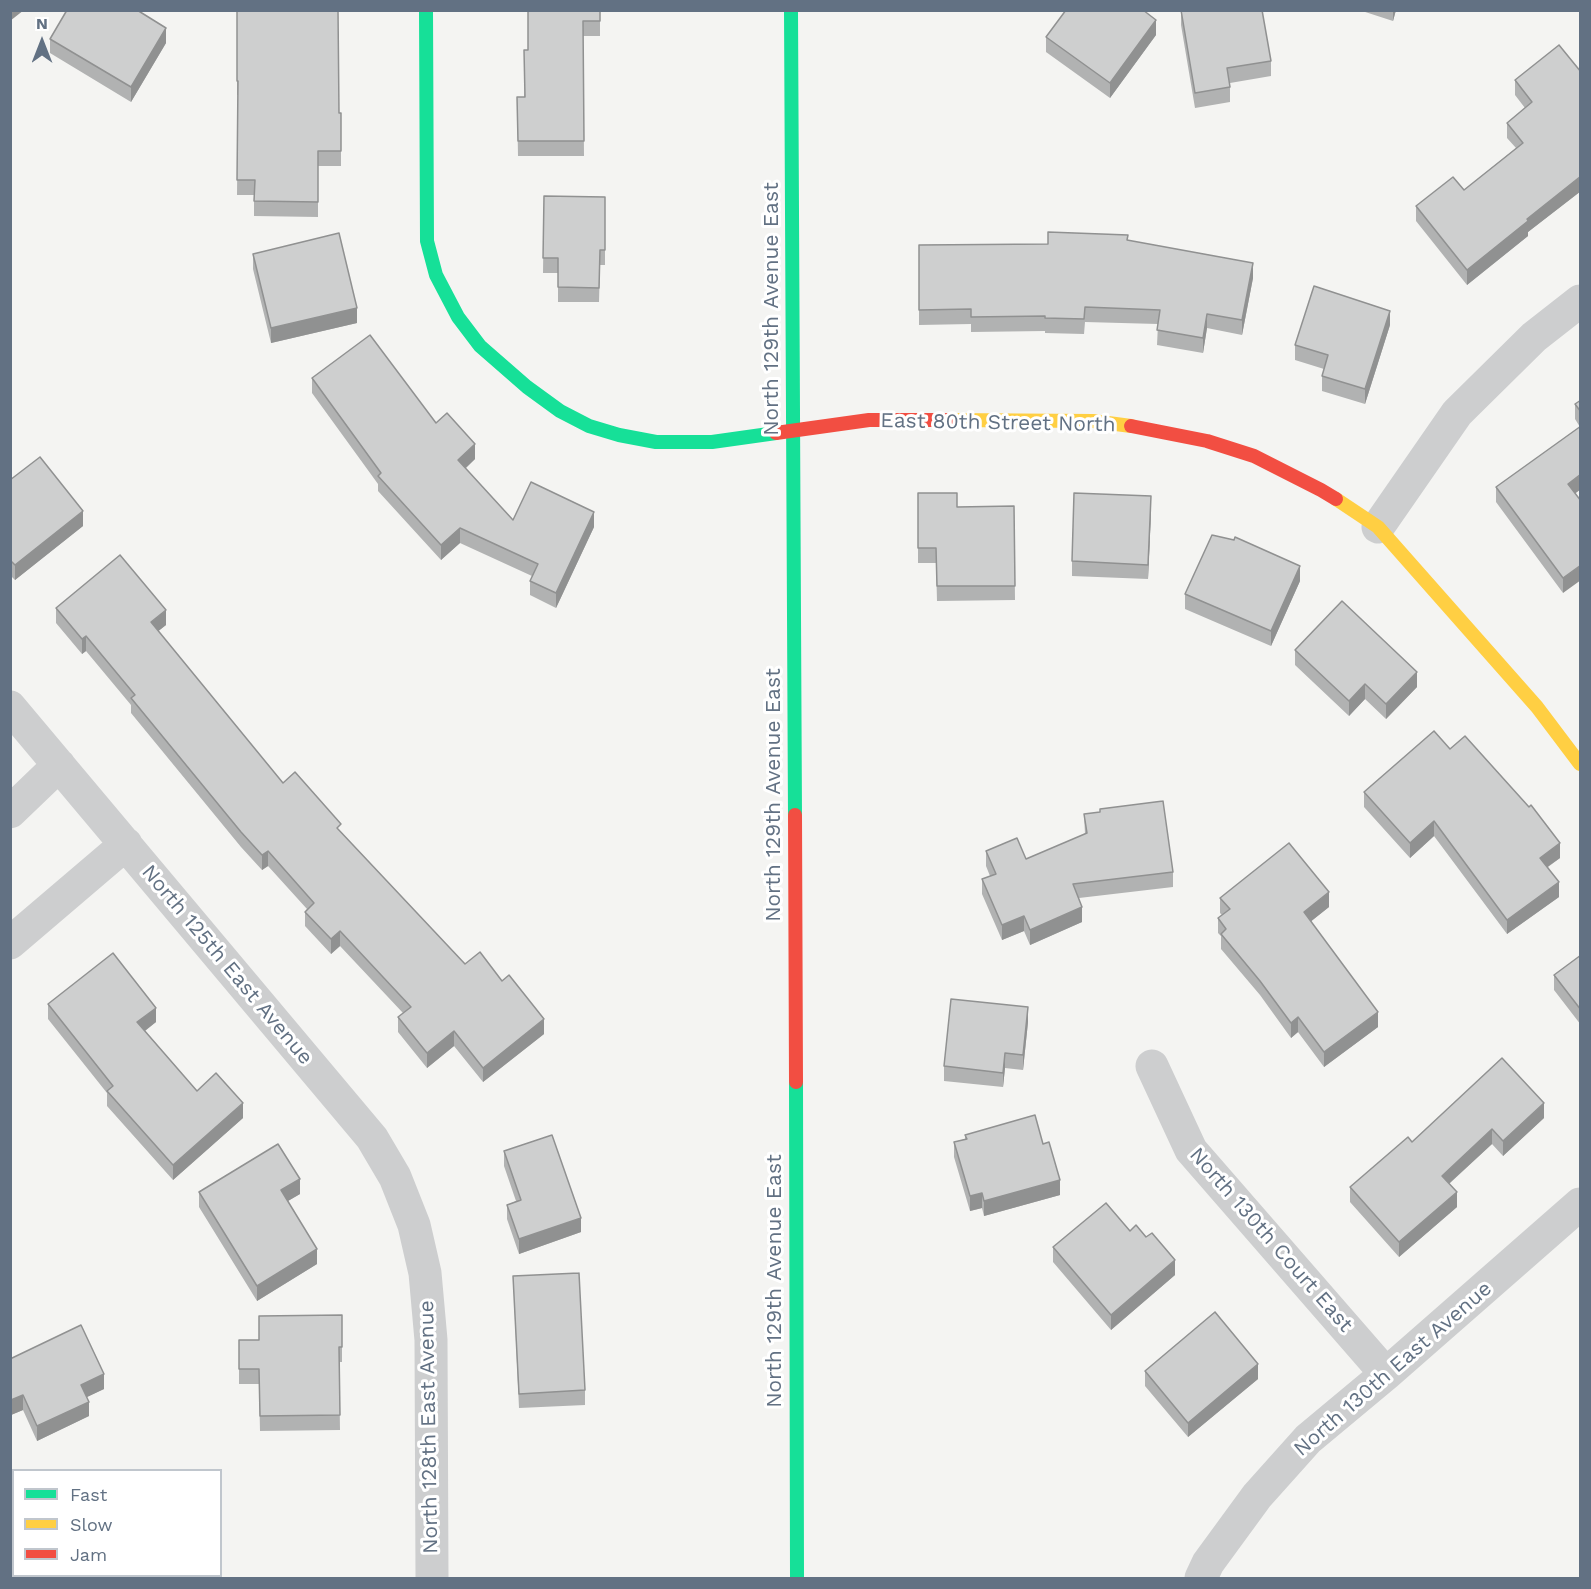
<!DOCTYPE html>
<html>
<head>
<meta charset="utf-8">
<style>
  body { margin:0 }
  #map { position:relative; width:1591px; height:1589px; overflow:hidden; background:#f4f4f2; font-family:"Work Sans",sans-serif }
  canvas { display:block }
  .frame { position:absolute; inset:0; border:12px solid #627183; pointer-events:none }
  .legend { position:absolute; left:12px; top:1469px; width:210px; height:108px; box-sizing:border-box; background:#fff; border:2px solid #c0c6cd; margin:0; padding:8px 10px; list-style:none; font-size:18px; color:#627183 }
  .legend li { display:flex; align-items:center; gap:12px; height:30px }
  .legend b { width:30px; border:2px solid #c0c6cd }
  .north { position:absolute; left:12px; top:12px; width:60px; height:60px; -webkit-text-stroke:4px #fff; paint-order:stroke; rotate:0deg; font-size:16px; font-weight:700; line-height:24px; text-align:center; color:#627183 }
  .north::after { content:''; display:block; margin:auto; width:21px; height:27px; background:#627183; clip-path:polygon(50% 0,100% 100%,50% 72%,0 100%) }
</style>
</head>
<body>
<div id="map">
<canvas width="1591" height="1589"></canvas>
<div class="frame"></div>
<ul class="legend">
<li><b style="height:8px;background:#16e098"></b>Fast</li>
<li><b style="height:8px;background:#ffcf43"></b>Slow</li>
<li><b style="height:8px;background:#f24e42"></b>Jam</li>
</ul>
<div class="north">N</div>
</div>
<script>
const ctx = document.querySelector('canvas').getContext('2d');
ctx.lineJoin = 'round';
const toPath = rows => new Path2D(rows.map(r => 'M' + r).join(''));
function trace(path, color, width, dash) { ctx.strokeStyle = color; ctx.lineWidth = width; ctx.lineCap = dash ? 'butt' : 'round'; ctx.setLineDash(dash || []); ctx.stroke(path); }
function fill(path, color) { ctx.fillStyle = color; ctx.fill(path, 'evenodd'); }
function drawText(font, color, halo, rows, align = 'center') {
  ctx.font = font + ' "Work Sans",sans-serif'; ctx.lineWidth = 6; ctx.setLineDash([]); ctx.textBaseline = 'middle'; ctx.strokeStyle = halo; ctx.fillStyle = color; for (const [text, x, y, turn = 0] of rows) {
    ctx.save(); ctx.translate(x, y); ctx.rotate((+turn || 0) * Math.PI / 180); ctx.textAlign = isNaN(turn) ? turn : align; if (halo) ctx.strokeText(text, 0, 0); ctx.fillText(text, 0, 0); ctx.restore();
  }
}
const street = toPath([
  [1378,527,1457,413,1534,337,1580,301],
  [10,707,372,1138,395,1177,414,1225,425,1273,431,1340,432,1578],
  [10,812,59,765],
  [10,943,126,844],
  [1152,1066,1191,1150,1386,1374],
  [1201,1578,1208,1563,1257,1496,1308,1439,1386,1374,1580,1204]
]);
const fast = toPath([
  [426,10,427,241,436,275,458,317,480,346,527,387,560,411,589,426,619,435,656,442,712,442,776,433],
  [791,10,795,815],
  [796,1082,797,1578]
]);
const slow = toPath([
  [947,420,1093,421,1131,426],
  [1336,499,1378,527,1537,707,1580,764]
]);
const jam = toPath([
  [1131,426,1207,441,1254,456,1321,490,1336,499],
  [776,433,869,420,947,420],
  [795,815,796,1082]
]);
const wall = toPath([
  [237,10,339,113,341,113,341,166,318,166,318,217,254,216,254,195,237,195,238,95,237,95],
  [600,10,600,36,583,36,584,156,518,156,517,97,524,97,528,50],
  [1181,10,1271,61,1271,76,1230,83,1230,102,1195,108,1181,25],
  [1359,10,1396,10,1393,21],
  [1156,35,1110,98,1046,52,1046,37],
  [50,39,166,43,131,102,50,53],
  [1581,72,1581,191,1528,232,1528,236,1467,285,1416,221,1416,206,1464,190,1516,148,1507,138,1507,123,1525,108,1515,95,1515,80],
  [544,196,605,197,605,265,600,265,599,302,558,302,558,273,543,273],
  [1128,240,1253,278,1242,335,1207,328,1203,353,1157,345,1158,324,1085,322,1084,334,1045,333,1045,331,971,332,971,324,919,325,919,245,1048,244],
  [253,254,357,323,271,343,253,269],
  [1390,325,1365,404,1322,391,1322,376,1324,369,1295,360,1295,345],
  [312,378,436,423,475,459,465,469,513,520,594,527,556,608,530,595,530,581,532,576,460,543,441,560,378,491,378,484,312,393],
  [1581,400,1581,489,1575,493,1563,593,1496,502,1496,487,1580,427,1575,419,1575,404],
  [10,480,83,526,15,580,10,575],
  [918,493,957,507,1014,506,1015,600,937,601,936,563,918,563],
  [1151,511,1148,579,1072,576,1072,561],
  [1300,581,1271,646,1185,609,1185,594],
  [56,608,166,625,158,631,283,783,341,832,465,964,544,1034,483,1082,454,1046,427,1068,398,1032,398,1017,403,1013,340,946,331,954,305,926,305,912,307,909,268,866,262,870,241,847,131,713,131,705,86,651,82,654,56,623],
  [1295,650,1417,687,1386,719,1365,699,1349,716,1295,665],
  [1450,749,1560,858,1548,867,1559,897,1507,934,1434,836,1410,858,1364,807,1364,792],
  [1084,814,1173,872,1173,887,1079,898,1082,922,1030,945,1024,931,1002,940,982,894,982,879,990,876,986,866,986,851,1026,859,1085,834],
  [1220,898,1329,907,1311,921,1378,1027,1324,1067,1298,1032,1291,1038,1260,995,1221,949,1221,936,1218,933,1218,918,1222,915,1220,913],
  [1581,955,1581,1025,1554,990,1554,975],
  [48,1004,156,1022,145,1031,197,1091,243,1118,173,1180,107,1106,107,1093,48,1019],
  [1028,1022,1023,1070,1005,1068,1003,1087,944,1081,944,1066],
  [1544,1118,1503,1156,1492,1144,1449,1184,1457,1207,1399,1257,1350,1202,1350,1187,1412,1142],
  [965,1135,1043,1144,1060,1195,984,1216,982,1208,970,1211,954,1157,954,1142,965,1139],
  [504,1151,581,1232,519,1254,507,1219,507,1205,516,1201,504,1166],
  [199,1192,300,1194,288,1201,317,1264,257,1301,199,1207],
  [1130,1231,1146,1237,1175,1275,1111,1330,1053,1262,1053,1247],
  [513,1276,585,1390,585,1405,519,1408],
  [342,1315,342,1362,339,1362,340,1430,260,1431,259,1384,239,1384,239,1340,259,1340],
  [1581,1322,1581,1340,1579,1338,1579,1324],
  [10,1359,104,1389,86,1397,89,1416,37,1441,23,1410,11,1415,10,1414],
  [1145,1371,1258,1379,1188,1437,1145,1386]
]);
const shadedWall = toPath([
  [10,10,24,10,10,21],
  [1393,10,1396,10,1393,21],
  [1156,20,1156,35,1110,98,1110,83],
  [166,28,166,43,131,102,131,87],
  [1581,176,1581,191,1528,232,1528,236,1467,285,1467,270,1527,219],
  [1253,263,1253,278,1242,335,1242,320],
  [357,308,357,323,271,343,271,328],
  [1390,311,1390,325,1365,404,1365,389],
  [1207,314,1207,328,1203,353,1203,338],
  [475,444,475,459,458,475,458,460],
  [1581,474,1581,489,1568,499,1568,484],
  [1151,496,1151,511,1148,579,1148,565],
  [83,511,83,526,15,580,15,565],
  [594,512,594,527,556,608,556,593],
  [460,528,460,543,441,560,441,545],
  [1581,565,1581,580,1563,593,1563,578],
  [1300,566,1300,581,1271,646,1271,631],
  [166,610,166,625,151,637,151,622],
  [86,636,86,651,82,654,82,639],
  [1417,672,1417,687,1386,719,1386,704],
  [1365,684,1365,699,1349,716,1349,701],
  [1434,821,1434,836,1410,858,1410,843],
  [1560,843,1560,858,1540,872,1540,858],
  [268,851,268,866,262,870,262,855],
  [1559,882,1559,897,1507,934,1507,920],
  [1329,892,1329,907,1304,927,1304,912],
  [1082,907,1082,922,1030,945,1030,930],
  [1024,916,1024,931,1002,940,1002,925],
  [340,931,340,946,331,954,331,939],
  [1028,1007,1028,1022,1023,1070,1023,1055],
  [156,1008,156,1022,137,1037,137,1022],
  [1378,1012,1378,1027,1324,1067,1324,1052],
  [1298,1017,1298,1032,1291,1038,1291,1023],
  [544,1019,544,1034,483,1082,483,1068],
  [454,1031,454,1046,427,1068,427,1053],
  [1005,1053,1005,1068,1003,1087,1003,1073],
  [243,1103,243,1118,173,1180,173,1165],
  [1544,1103,1544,1118,1503,1156,1503,1141],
  [1492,1129,1492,1144,1442,1190,1442,1176],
  [300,1179,300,1194,281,1205,281,1190],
  [1060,1180,1060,1195,984,1216,984,1201],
  [1457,1192,1457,1207,1399,1257,1399,1242],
  [982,1193,982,1208,970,1211,970,1196],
  [581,1218,581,1232,519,1254,519,1239],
  [317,1249,317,1264,257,1301,257,1286],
  [1175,1260,1175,1275,1111,1330,1111,1315],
  [1258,1364,1258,1379,1188,1437,1188,1423],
  [104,1374,104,1389,81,1400,81,1385],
  [23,1395,23,1410,11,1415,11,1400],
  [89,1402,89,1416,37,1441,37,1426]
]);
const building = toPath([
  [67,10,137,10,166,28,131,87,50,39,67,10],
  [237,10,338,10,339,113,341,113,341,151,318,151,318,202,254,201,255,180,237,180,238,81,237,81,237,10],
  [528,10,600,10,600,21,583,21,584,141,518,141,517,97,525,97,524,50,528,50,528,10],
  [1066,10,1143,10,1156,20,1110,83,1046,37,1066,10],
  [1181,10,1262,10,1271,61,1227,68,1230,87,1195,93,1181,10],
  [1559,45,1581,72,1581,176,1527,219,1528,221,1467,270,1416,206,1453,177,1464,190,1523,143,1507,123,1532,102,1515,80,1559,45],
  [544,196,605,197,605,250,600,250,599,288,558,287,558,258,543,258,544,196],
  [1048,232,1128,235,1127,240,1253,263,1242,320,1207,314,1203,338,1157,330,1160,310,1085,307,1084,319,1045,318,1045,316,971,317,971,309,919,310,919,245,1048,244,1048,232],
  [339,233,357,308,271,328,253,254,339,233],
  [1314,286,1390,311,1365,389,1322,376,1328,355,1295,345,1314,286],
  [370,335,436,423,447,413,475,444,458,460,513,520,531,482,594,512,556,593,530,581,538,564,460,528,441,545,378,476,381,473,312,378,370,335],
  [1581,400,1581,412,1575,404,1581,400],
  [1581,426,1581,474,1568,484,1581,501,1581,565,1563,578,1496,487,1581,426],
  [40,457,83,511,15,565,10,560,10,480,40,457],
  [918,493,957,493,957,507,1014,506,1015,586,937,586,936,548,918,548,918,493],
  [1074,493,1151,496,1148,565,1072,561,1074,493],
  [1212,535,1234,540,1235,537,1300,566,1271,631,1185,594,1212,535],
  [120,555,166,610,151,622,283,783,295,772,341,824,337,828,465,964,480,952,502,981,509,975,544,1019,483,1068,454,1031,427,1053,398,1017,411,1007,340,931,331,939,305,912,314,903,268,851,262,855,241,832,131,698,135,695,86,636,82,639,56,608,120,555],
  [1342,601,1417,672,1386,704,1365,684,1349,701,1295,650,1342,601],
  [1434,731,1450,749,1465,736,1529,807,1531,805,1560,843,1540,858,1559,882,1507,920,1434,821,1410,843,1364,792,1434,731],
  [1163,801,1173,872,1073,884,1082,907,1030,930,1024,916,1002,925,982,879,996,874,986,851,1017,838,1026,859,1087,833,1084,814,1100,812,1100,809,1163,801],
  [1289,843,1329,892,1304,912,1378,1012,1324,1052,1298,1017,1291,1023,1260,981,1221,934,1226,929,1218,918,1230,909,1220,898,1289,843],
  [113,953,156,1008,137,1022,197,1091,216,1073,243,1103,173,1165,107,1091,113,1086,48,1004,113,953],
  [1581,955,1581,1010,1554,975,1581,955],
  [951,999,1028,1007,1023,1055,1005,1053,1003,1073,944,1066,951,999],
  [1502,1058,1544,1103,1503,1141,1492,1129,1442,1176,1457,1192,1399,1242,1350,1187,1408,1137,1412,1142,1502,1058],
  [1035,1115,1043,1144,1049,1142,1060,1180,984,1201,982,1193,970,1196,954,1142,967,1139,965,1135,1035,1115],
  [552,1135,581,1218,519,1239,507,1205,521,1200,504,1151,552,1135],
  [278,1144,300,1179,281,1190,317,1249,257,1286,199,1192,278,1144],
  [1106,1203,1130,1231,1136,1225,1146,1237,1152,1233,1175,1260,1111,1315,1053,1247,1106,1203],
  [579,1273,585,1390,519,1394,513,1276,579,1273],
  [1215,1312,1258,1364,1188,1423,1145,1371,1215,1312],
  [342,1315,342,1347,339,1347,340,1415,260,1416,259,1369,239,1369,239,1340,259,1340,259,1316,342,1315],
  [81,1325,104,1374,81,1385,89,1402,37,1426,23,1395,11,1400,10,1399,10,1359,81,1325]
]);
const streetNames = [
  ["North 129th Avenue East",772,309,-90],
  ["East 80th Street North",998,423,1],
  ["North 129th Avenue East",774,795,-90],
  ["North 125th East Avenue",227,965,50],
  ["North 130th Court East",1271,1240,49],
  ["North 129th Avenue East",775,1281,-90],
  ["North 130th East Avenue",1393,1369,-41],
  ["North 128th East Avenue",429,1427,-91]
];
trace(street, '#cdcecf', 33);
trace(fast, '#16e098', 14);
trace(slow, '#ffcf43', 14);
trace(jam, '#f24e42', 14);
fill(wall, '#b1b2b2');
fill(shadedWall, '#909191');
fill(building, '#cecfcf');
trace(building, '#909191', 1.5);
drawText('21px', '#627183', '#fff', streetNames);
</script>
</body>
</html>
